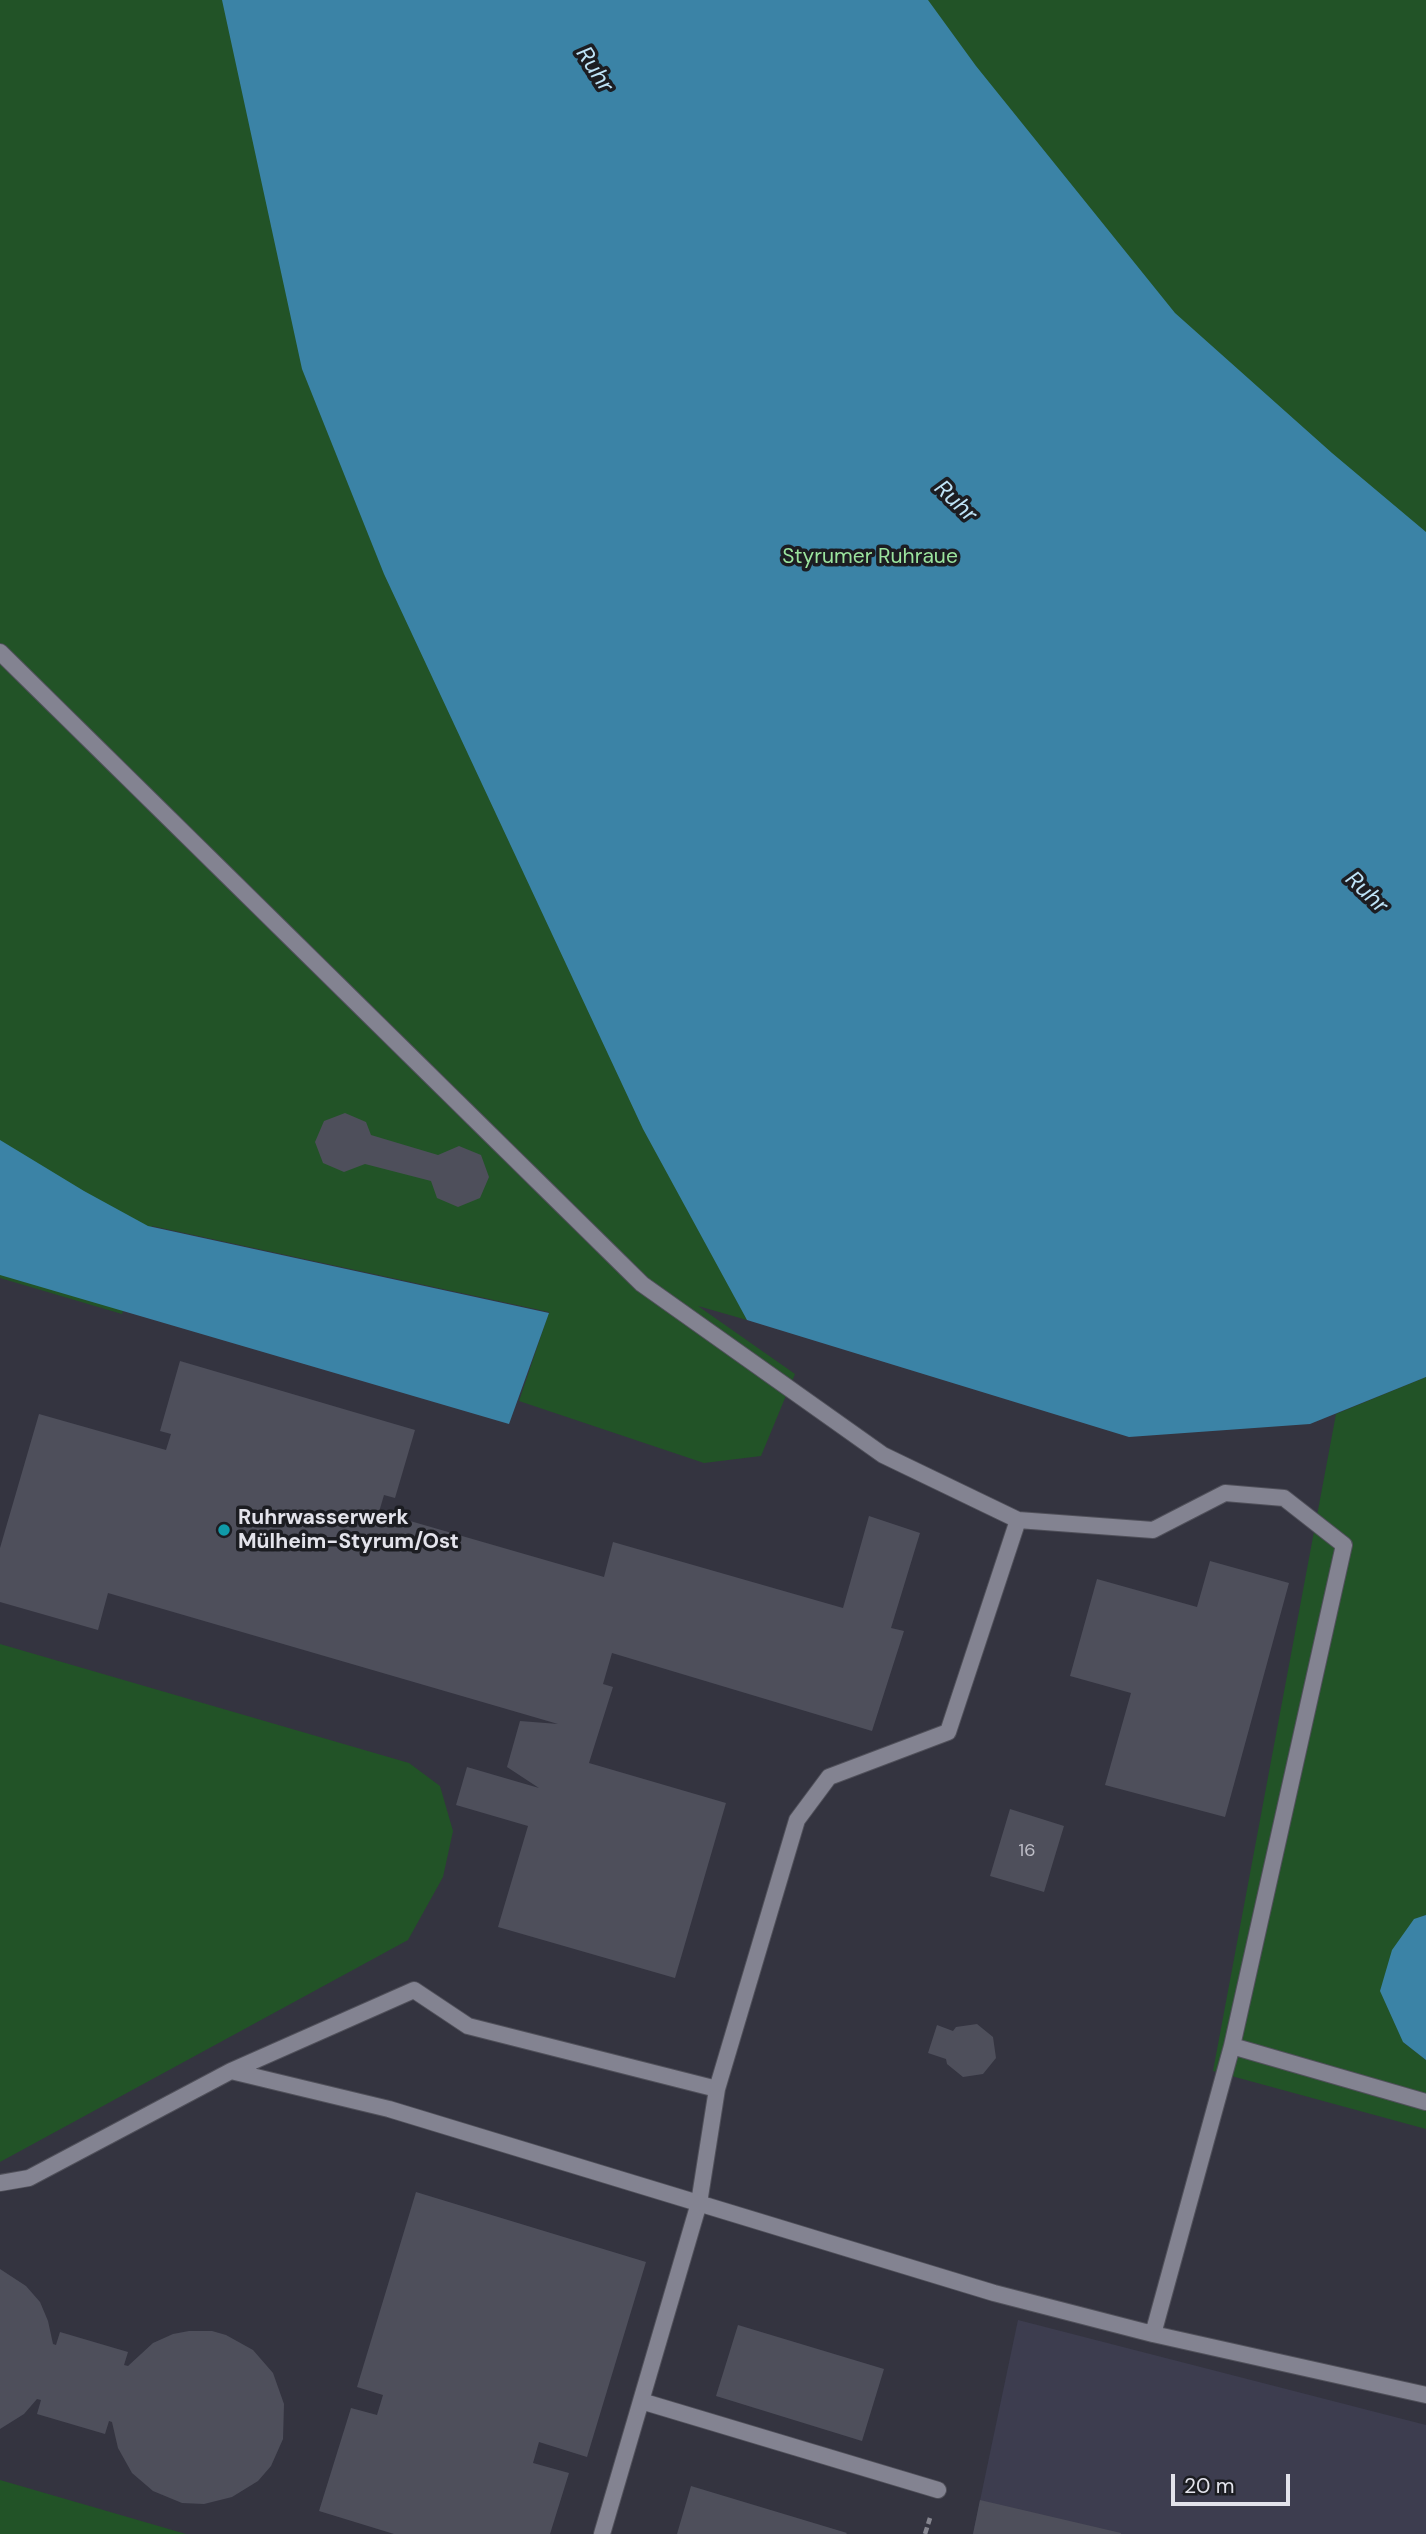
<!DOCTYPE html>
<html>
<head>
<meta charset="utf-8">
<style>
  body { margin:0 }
  #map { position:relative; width:1426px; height:2534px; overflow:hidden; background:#343440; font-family:"DM Sans",sans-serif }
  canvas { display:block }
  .scale { position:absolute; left:1171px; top:2474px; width:119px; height:32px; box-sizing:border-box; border:4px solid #e3e3eb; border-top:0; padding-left:9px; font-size:21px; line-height:24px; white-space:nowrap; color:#e3e3eb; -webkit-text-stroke:5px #1c1d22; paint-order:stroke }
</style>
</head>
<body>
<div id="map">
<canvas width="1426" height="2534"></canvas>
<div class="scale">20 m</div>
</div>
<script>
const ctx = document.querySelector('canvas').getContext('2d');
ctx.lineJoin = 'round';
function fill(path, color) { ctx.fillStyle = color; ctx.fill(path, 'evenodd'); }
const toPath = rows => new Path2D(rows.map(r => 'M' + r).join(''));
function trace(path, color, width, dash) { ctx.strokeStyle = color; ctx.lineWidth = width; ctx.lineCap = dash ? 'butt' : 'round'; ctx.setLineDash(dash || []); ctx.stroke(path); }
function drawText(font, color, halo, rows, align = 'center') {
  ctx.font = font + ' "DM Sans",sans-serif'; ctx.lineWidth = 7; ctx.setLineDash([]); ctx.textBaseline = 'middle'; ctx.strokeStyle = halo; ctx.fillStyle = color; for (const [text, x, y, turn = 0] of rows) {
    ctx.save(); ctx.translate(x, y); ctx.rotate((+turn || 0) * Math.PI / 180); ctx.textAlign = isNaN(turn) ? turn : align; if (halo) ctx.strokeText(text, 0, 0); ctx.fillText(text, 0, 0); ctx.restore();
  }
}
const built = toPath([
  [1018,2320,1426,2425,1426,2534,973,2534]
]);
const green = toPath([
  [0,0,1426,0,1426,1345,734,1295,747,1320,698,1306,795,1374,761,1456,704,1463,519,1401,549,1312,152,1226,122,1314,0,1278],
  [1426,1377,1426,1915,1414,1920,1403,2042,1426,2060,1426,2129,1213,2071,1336,1414],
  [0,1644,409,1763,440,1786,453,1831,443,1877,408,1940,0,2162],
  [0,2480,186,2534,0,2534]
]);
const water = toPath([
  [222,0,928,0,976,66,1175,313,1332,453,1426,532,1426,1377,1310,1424,1129,1437,747,1320,643,1129,384,574,302,369],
  [0,1140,84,1191,148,1226,549,1313,509,1424,0,1275],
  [1426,1915,1426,2060,1403,2042,1380,1991,1392,1950,1414,1919]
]);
const building = toPath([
  [345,1113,366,1122,371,1135,438,1155,459,1146,481,1155,489,1177,480,1198,458,1207,437,1198,431,1181,365,1164,344,1172,323,1163,315,1142,324,1121],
  [180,1361,415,1430,395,1498,384,1495,379,1512,604,1577,613,1542,843,1608,869,1516,920,1533,891,1628,904,1631,872,1731,612,1653,603,1684,613,1687,589,1763,726,1803,675,1978,498,1927,528,1826,456,1805,467,1767,539,1788,507,1767,520,1721,558,1724,108,1593,98,1630,0,1602,0,1548,39,1414,166,1450,171,1434,160,1431],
  [1210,1561,1289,1583,1225,1817,1105,1785,1131,1693,1070,1676,1097,1579,1197,1607],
  [1010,1809,1064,1826,1044,1892,990,1876],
  [977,2024,993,2037,996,2058,983,2074,963,2077,947,2064,946,2059,928,2053,937,2025,953,2031,956,2027],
  [416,2192,646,2262,587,2457,539,2442,533,2463,569,2473,550,2534,394,2534,319,2511,351,2408,377,2415,383,2395,357,2387],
  [0,2269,26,2286,40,2302,48,2321,53,2344,56,2345,60,2332,128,2352,124,2365,128,2366,153,2343,173,2334,189,2331,212,2331,226,2335,253,2350,273,2373,284,2404,283,2439,271,2466,258,2481,232,2497,204,2504,182,2503,153,2491,132,2473,118,2448,112,2422,109,2421,105,2434,37,2414,41,2400,37,2399,24,2414,0,2429],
  [738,2325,884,2369,862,2441,716,2396],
  [691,2486,847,2533,846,2534,677,2534],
  [980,2500,1121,2533,1121,2534,973,2534]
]);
const path = toPath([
  [925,2534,930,2518]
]);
const lane = toPath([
  [0,652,642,1284,883,1455,1018,1520,1153,1530,1225,1493,1284,1498,1344,1545,1232,2046],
  [231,2071,389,2109,994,2293,1153,2334,1232,2046,1426,2102],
  [0,2183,29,2178,231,2071,414,1990,468,2026,717,2089],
  [1153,2334,1426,2395],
  [641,2401,938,2490],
  [602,2534,699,2203,717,2089,797,1820,829,1777,948,1732,1018,1520]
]);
const markers = [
  [224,1530,7,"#0f9aa8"]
];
const numberNames = [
  ["16",1027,1851]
];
const parkNames = [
  ["Styrumer Ruhraue",870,557]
];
const poiNames = [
  ["Ruhrwasserwerk",238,1518],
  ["Mülheim-Styrum/Ost",238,1542]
];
const waterNames = [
  ["Ruhr",594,70,57],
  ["Ruhr",955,502,44],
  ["Ruhr",1366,893,44]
];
fill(built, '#3d3d4f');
fill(green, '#225327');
fill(water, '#3b83a6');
fill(building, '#4e4f5b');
trace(lane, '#50505a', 18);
trace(path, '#85858f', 4.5, [7, 3.5]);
trace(lane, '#838391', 16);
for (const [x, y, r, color] of markers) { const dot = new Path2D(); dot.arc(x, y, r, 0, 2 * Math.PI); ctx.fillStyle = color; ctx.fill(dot); trace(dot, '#1c1d22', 2.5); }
drawText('18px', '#bebec7', null, numberNames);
drawText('21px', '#9be49e', '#1c1d22', parkNames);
drawText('bold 21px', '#e3e3eb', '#1c1d22', poiNames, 'left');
drawText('italic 23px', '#bee3f7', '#1c1d22', waterNames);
</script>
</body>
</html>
